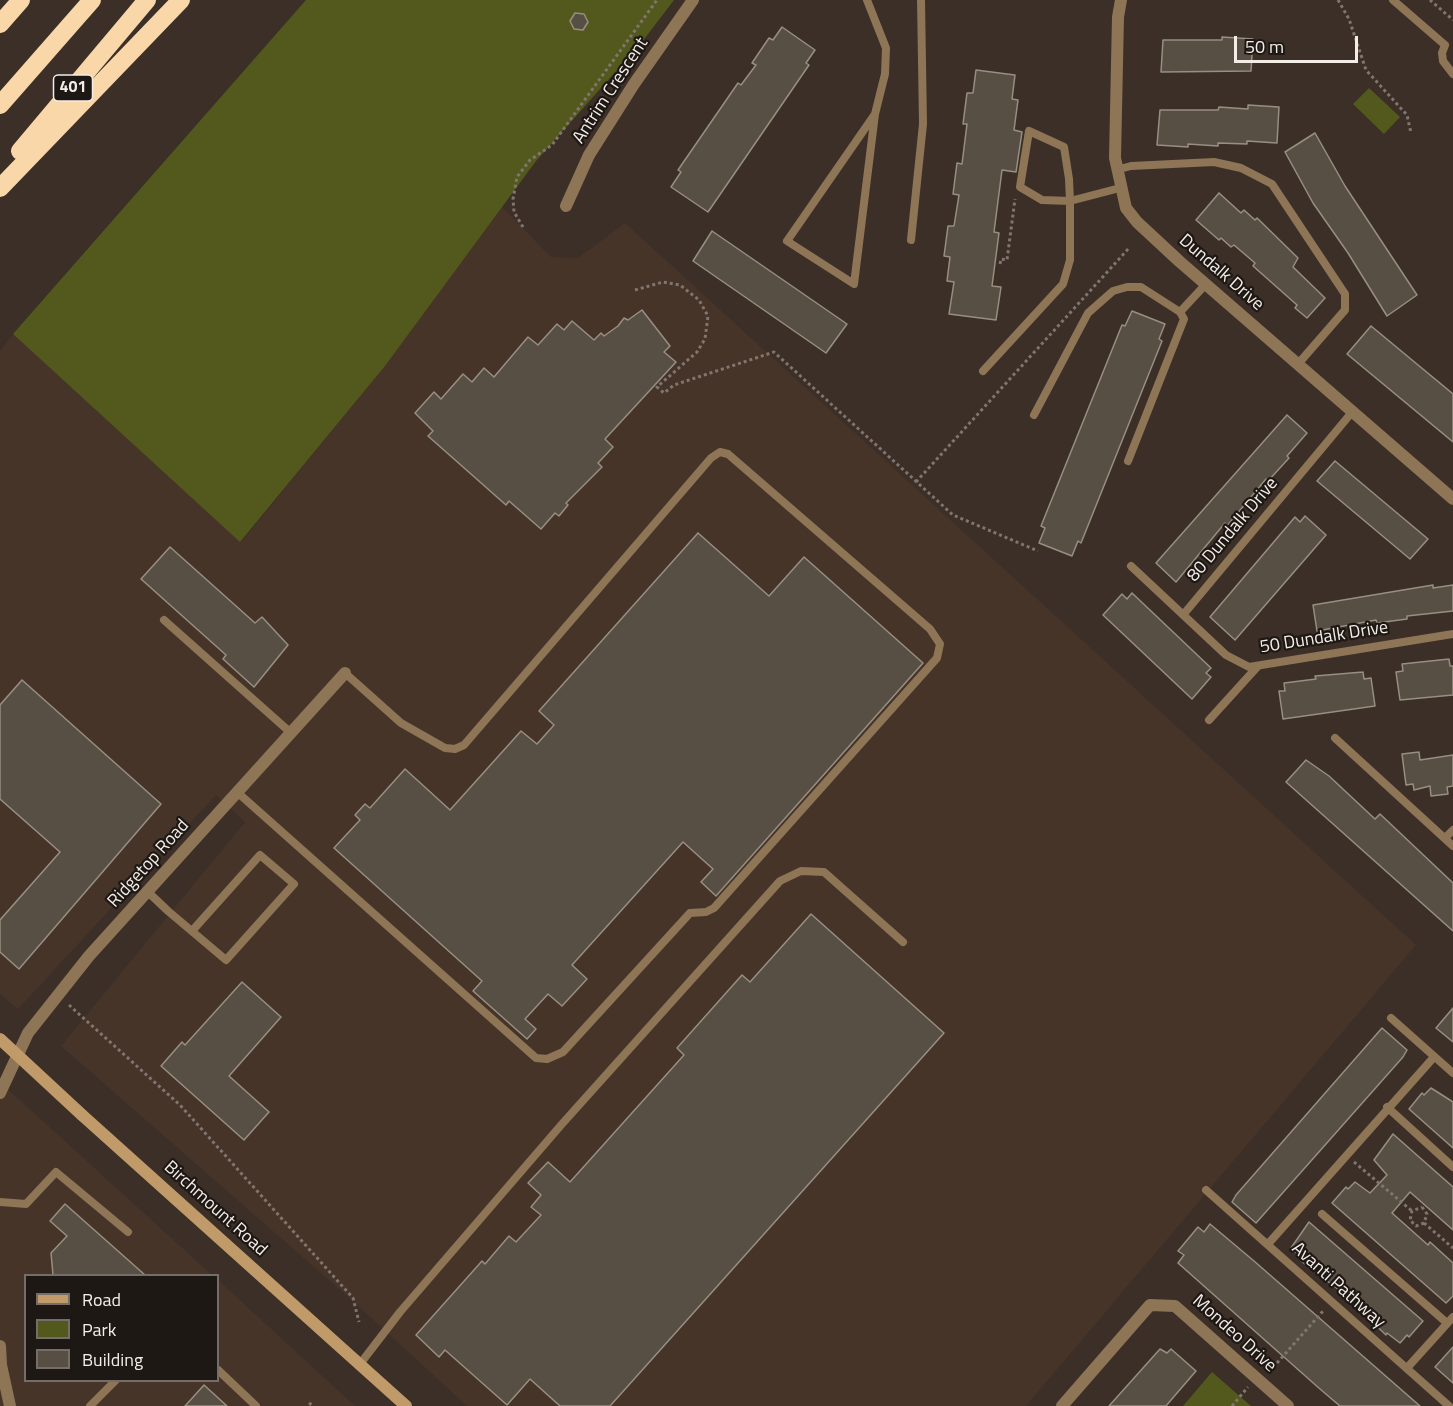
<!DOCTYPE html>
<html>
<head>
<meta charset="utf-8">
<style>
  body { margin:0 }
  #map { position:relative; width:1453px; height:1406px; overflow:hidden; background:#3b2f28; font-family:"Titillium Web",sans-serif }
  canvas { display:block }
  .legend { position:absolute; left:24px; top:1274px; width:195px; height:108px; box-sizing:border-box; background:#1e1815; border:2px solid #746d69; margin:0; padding:8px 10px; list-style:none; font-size:18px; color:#f4ece7 }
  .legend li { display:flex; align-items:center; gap:12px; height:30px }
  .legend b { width:30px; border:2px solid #746d69 }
  .scale { position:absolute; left:1234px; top:36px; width:124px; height:27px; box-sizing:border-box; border:3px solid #f4ece7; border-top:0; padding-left:8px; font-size:18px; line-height:21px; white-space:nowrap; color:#f4ece7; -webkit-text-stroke:4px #1e1815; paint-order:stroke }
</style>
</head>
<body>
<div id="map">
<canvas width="1453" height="1406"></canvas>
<ul class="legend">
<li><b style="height:8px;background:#c09a68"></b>Road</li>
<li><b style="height:16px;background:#53591d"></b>Park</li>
<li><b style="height:16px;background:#574f43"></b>Building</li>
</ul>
<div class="scale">50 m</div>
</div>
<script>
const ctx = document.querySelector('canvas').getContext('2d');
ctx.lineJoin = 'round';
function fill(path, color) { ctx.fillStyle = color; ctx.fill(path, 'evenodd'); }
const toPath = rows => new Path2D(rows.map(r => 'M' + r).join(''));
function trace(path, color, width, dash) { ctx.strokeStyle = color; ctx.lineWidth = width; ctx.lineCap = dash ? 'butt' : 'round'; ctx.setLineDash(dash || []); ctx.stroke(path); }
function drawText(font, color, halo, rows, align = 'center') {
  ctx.font = font + ' "Titillium Web",sans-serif'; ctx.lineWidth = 4.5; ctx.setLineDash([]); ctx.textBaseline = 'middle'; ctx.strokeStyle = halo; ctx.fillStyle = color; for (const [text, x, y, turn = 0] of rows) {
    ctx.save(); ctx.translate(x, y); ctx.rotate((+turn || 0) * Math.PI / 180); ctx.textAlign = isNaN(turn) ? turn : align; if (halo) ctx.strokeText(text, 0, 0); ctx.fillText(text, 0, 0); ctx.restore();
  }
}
const built = toPath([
  [502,207,551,257,578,258,625,223,1416,945,1026,1406,467,1406,353,1301,61,1046,245,822,216,795,18,1009,0,994,0,351,13,334,241,542,385,366],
  [0,1082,212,1275,26,1276,26,1380,218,1380,218,1280,355,1406,0,1406]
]);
const green = toPath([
  [306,0,674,0,642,42,536,161,385,366,240,542,13,334],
  [1369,88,1400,117,1384,134,1353,104],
  [1212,1372,1251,1406,1183,1406]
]);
const building = toPath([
  [575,13,584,14,588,22,583,30,574,29,570,21,575,13],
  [782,27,815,50,806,63,809,65,708,212,671,187,681,172,678,170,738,83,741,85,756,65,752,63,769,38,773,40,782,27],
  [1222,37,1253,39,1251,71,1161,72,1163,40,1222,40,1222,37],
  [976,70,1015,75,1012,99,1018,100,1014,130,1022,132,1016,172,1002,170,994,232,999,233,992,286,1001,287,996,320,949,314,954,282,947,281,950,257,944,256,948,226,954,226,959,195,953,194,957,163,962,164,967,124,963,124,967,93,973,93,976,70],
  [1248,105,1279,107,1277,143,1247,141,1247,144,1218,143,1218,146,1188,144,1188,147,1157,145,1160,110,1218,110,1219,107,1248,109,1248,105],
  [1315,133,1345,186,1417,295,1387,316,1348,253,1313,203,1285,152,1315,133],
  [1219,193,1241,213,1244,210,1255,220,1257,218,1298,258,1293,267,1325,298,1307,318,1295,308,1297,305,1253,266,1255,263,1234,245,1231,247,1221,238,1219,240,1196,220,1219,193],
  [712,231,847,324,826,353,693,261,712,231],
  [642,310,670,346,664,352,676,362,605,439,613,447,598,463,602,467,566,503,568,505,559,516,555,513,541,529,509,501,506,505,428,436,433,431,415,413,434,392,441,399,463,374,472,382,484,368,494,377,528,337,538,345,557,324,564,330,572,321,594,340,601,333,604,336,618,326,624,318,628,320,642,310],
  [1132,311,1165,324,1159,339,1162,341,1081,543,1078,541,1072,556,1039,543,1045,528,1041,526,1122,325,1125,326,1132,311],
  [1371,326,1453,394,1453,442,1347,354,1371,326],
  [1287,415,1307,433,1287,456,1289,458,1268,481,1266,479,1227,526,1225,523,1176,582,1156,563,1287,415],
  [1335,461,1428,539,1410,559,1317,481,1335,461],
  [1305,516,1326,535,1235,640,1210,617,1295,517,1300,522,1305,516],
  [698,533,769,596,804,557,923,663,716,896,701,882,713,869,683,842,572,965,587,979,562,1006,548,994,525,1019,536,1029,527,1039,473,991,482,981,334,848,360,820,355,815,365,804,370,808,405,769,450,810,521,731,537,744,554,725,539,711,698,533],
  [170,547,255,623,262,617,288,645,254,687,223,659,226,655,141,579,170,547],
  [1433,585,1433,588,1453,585,1453,611,1407,616,1407,619,1377,623,1376,620,1317,631,1313,605,1433,585],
  [1132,593,1211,668,1206,673,1211,677,1192,699,1103,615,1122,594,1127,599,1132,593],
  [1449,659,1450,666,1453,666,1453,695,1400,700,1396,672,1403,671,1402,664,1449,659],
  [1363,672,1364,679,1371,678,1375,706,1283,719,1279,691,1285,691,1284,683,1316,679,1315,676,1363,672],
  [22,680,161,804,19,969,0,952,0,920,60,852,0,799,0,705,22,680],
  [1419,752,1420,760,1453,755,1453,786,1447,787,1448,794,1431,796,1430,786,1414,790,1413,784,1406,785,1402,754,1419,752],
  [1306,760,1329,776,1375,819,1380,814,1453,883,1453,931,1286,782,1306,760],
  [811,914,944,1033,610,1406,560,1406,530,1379,507,1405,445,1350,439,1357,416,1335,482,1261,485,1264,509,1236,516,1242,541,1215,531,1207,541,1195,528,1183,548,1162,570,1182,684,1055,677,1048,742,975,750,982,811,914],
  [242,982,281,1017,229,1076,269,1112,244,1140,161,1066,182,1042,185,1045,242,982],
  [1453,1008,1453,1042,1436,1028,1453,1008],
  [1382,1028,1407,1050,1403,1057,1256,1223,1232,1202,1236,1195,1382,1028],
  [1431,1088,1453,1102,1453,1148,1409,1109,1422,1093,1424,1095,1431,1088],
  [1393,1134,1453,1187,1453,1230,1410,1192,1392,1213,1428,1245,1430,1242,1453,1263,1453,1296,1446,1303,1332,1203,1346,1187,1348,1189,1355,1182,1370,1193,1387,1175,1374,1160,1393,1134],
  [65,1204,145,1275,53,1275,51,1253,67,1236,50,1221,65,1204],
  [1309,1222,1423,1321,1409,1337,1407,1335,1400,1343,1387,1333,1386,1335,1339,1290,1301,1261,1303,1259,1291,1248,1309,1222],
  [1210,1224,1254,1261,1420,1406,1340,1406,1320,1389,1178,1263,1184,1255,1178,1251,1198,1227,1204,1232,1210,1224],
  [1453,1347,1453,1383,1435,1367,1453,1347],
  [1160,1349,1167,1353,1171,1349,1196,1371,1171,1400,1166,1406,1109,1406,1160,1349],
  [204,1385,227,1406,185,1406,204,1385]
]);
const path = toPath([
  [1338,0,1349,19,1366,70,1407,115,1411,133],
  [1430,0,1453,20],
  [523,227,514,212,513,199,517,177,530,160,552,145,657,0],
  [1000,264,1001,259,1007,260,1015,199],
  [635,290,663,282,680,285,699,300,708,316,705,339,697,352,657,387,664,393,674,385,774,352,953,515,1038,551],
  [916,482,1130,247],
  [69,1005,180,1105,353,1298,359,1322],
  [1354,1162,1412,1211],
  [1422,1207,1427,1214,1424,1223,1416,1226,1410,1220,1412,1211,1422,1207],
  [1424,1223,1453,1248],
  [1277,1363,1324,1310],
  [309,1403,313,1406],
  [1232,1406,1248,1387]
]);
const lane = toPath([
  [867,0,886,48,885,74,875,114,854,284,787,241,875,114],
  [1393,0,1445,45],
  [1445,45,1442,53,1443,61,1453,74],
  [1116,170,1131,166,1214,162,1241,168,1272,184,1345,294,1345,310,1298,364],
  [911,240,923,124,921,0],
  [1180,312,1206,284],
  [983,371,1063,284,1070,260,1070,201,1069,179,1064,147,1029,131,1020,187,1042,200,1070,201,1120,188],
  [1034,415,1088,313,1113,291,1127,287,1141,287,1180,312,1184,319,1128,461],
  [1131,566,1226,655,1249,667,1453,634],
  [1183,615,1353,411],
  [164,620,291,733],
  [1209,720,1258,666],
  [1335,738,1453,846],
  [237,792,536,1058,547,1059,563,1052,690,913,706,912,714,908,937,658,940,644,930,629,728,454,720,452,711,458,464,745,455,749,445,748,401,723,345,673],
  [1445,838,1453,830],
  [149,893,168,911,226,960,294,884,260,855,192,931],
  [1391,1018,1453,1073],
  [1387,1107,1453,1167],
  [1206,1190,1449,1406],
  [0,1202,26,1204,56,1172,128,1232],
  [1322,1214,1447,1323],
  [1268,1244,1434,1057],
  [360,1364,400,1312,562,1124,780,881,801,871,824,872,903,942],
  [1407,1368,1453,1317],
  [218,1370,256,1406],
  [90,1406,116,1380]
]);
const street = toPath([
  [1121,0,1118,17,1115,158,1126,208,1137,222,1179,261,1453,499],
  [566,206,589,155,634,84,693,0],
  [0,1093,28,1033,89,956,345,673],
  [0,1346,1,1365,10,1406],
  [1062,1406,1150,1305,1175,1306,1288,1406]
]);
const secondary = toPath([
  [82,1115,406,1406]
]);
const highway = toPath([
  [0,24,21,0],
  [0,105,92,0],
  [20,151,147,0],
  [0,188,181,0]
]);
const secondaryBridge = toPath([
  [0,1039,82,1115]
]);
const shields = [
  [73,88,39]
];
const shieldNames = [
  ["401",73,88]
];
const streetNames = [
  ["Antrim Crescent",611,91,-57],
  ["Dundalk Drive",1221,273,41],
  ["80 Dundalk Drive",1233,530,-50],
  ["50 Dundalk Drive",1324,638,-9],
  ["Ridgetop Road",149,864,-48],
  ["Birchmount Road",215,1209,42],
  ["Avanti Pathway",1338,1286,42],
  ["Mondeo Drive",1234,1334,42]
];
fill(built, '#463429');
fill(green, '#53591d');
fill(building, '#574f43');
trace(building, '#988f82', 1.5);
trace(path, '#80756f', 3, [3, 3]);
trace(lane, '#8d7556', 8);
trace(street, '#8d7556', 12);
trace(secondary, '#c09a68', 12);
trace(highway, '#fad7a9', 18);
trace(secondaryBridge, '#c09a68', 12);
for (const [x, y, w] of shields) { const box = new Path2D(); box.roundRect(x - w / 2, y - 13, w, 26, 4.5); ctx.fillStyle = '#1e1815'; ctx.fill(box); trace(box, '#f4ece7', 1.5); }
drawText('bold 16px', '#f4ece7', null, shieldNames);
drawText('18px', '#f4ece7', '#1e1815', streetNames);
</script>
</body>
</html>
